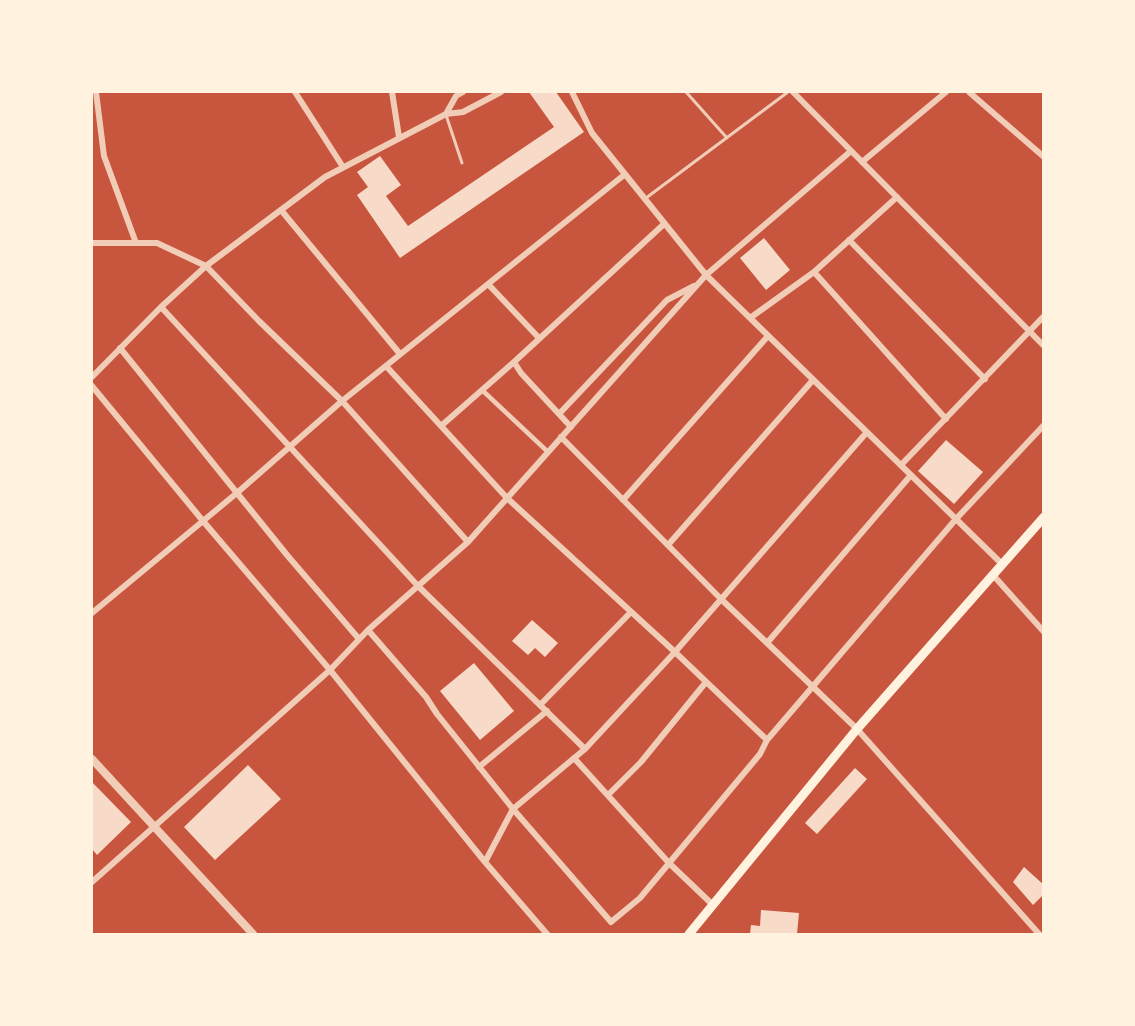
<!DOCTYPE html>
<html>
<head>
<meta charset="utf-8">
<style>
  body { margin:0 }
  #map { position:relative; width:1135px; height:1026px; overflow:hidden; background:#c8553d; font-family:"Source Sans 3",sans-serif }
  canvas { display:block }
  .frame { position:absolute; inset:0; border:93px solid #fff3e0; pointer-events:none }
</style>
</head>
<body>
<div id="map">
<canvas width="1135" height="1026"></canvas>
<div class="frame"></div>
</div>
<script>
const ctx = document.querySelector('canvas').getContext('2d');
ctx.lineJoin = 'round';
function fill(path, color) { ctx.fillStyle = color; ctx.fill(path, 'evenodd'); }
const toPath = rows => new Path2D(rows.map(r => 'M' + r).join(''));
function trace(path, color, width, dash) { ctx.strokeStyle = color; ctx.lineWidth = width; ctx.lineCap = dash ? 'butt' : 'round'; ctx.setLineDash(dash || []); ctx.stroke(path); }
const building = toPath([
  [529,92,556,92,584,132,400,258,357,195,368,187,357,172,380,156,401,185,386,196,408,226,554,127],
  [764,238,790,270,766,290,740,258],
  [946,440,983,472,954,504,918,471],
  [532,620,558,643,545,657,535,648,528,655,512,641],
  [474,663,514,711,480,740,440,691],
  [248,765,281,799,215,860,184,827],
  [855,768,867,779,817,834,805,823],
  [92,782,131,822,97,855,92,849],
  [1024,867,1044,885,1044,894,1033,905,1013,882],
  [761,910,799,913,797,934,750,934,751,925,760,926]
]);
const service = toPath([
  [686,92,727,138],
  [446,115,462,163],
  [646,198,788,92]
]);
const pedestrian = toPath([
  [482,390,548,452]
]);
const minor = toPath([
  [96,92,104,156,136,243],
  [295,92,343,167],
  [392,92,399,137],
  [572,92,592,133,706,275,1001,563],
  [793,92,1044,346],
  [969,92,1044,157],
  [446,114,463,112,501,92],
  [862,162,946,92],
  [281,210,400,354],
  [849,240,985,379],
  [92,243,157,243,206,266,259,321,342,401,468,542],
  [814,272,946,419],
  [488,284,539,338],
  [161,307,418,586,585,749],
  [750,318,814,272,897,197],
  [120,348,287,555,359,639],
  [514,362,521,373,571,427],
  [386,366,507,498,675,652,767,740,956,519,1044,425],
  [92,377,161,307,206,266,325,177,446,114,456,96,463,92],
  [92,386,203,521,330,670,485,862,547,934],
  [559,414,667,300,694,286],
  [441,426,514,362,664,224],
  [561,437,721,599,857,729,1039,934],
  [901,465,1044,316],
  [623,500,768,336],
  [668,545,813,380],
  [993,575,1044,632],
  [92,613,238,492,342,401,624,175],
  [368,630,426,697,437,714,513,809,611,922,640,898,760,754,767,740],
  [767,643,911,475],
  [540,705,631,612],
  [574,758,669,863,713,905],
  [479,767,547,711],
  [608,795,641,762,706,682],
  [485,862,513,809,585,749,675,652,867,432],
  [92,882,330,670,368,630,468,542,706,275,851,151]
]);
const tertiary = toPath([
  [92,759,253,934]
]);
const secondary = toPath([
  [689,934,857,729,1044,517]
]);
fill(building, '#f7dbc8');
trace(service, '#f1ccb7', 3);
trace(pedestrian, '#f1ccb7', 4.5);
trace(minor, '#f1ccb7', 6);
trace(tertiary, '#f1ccb7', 8);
trace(secondary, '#fff3e0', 9);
</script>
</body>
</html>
